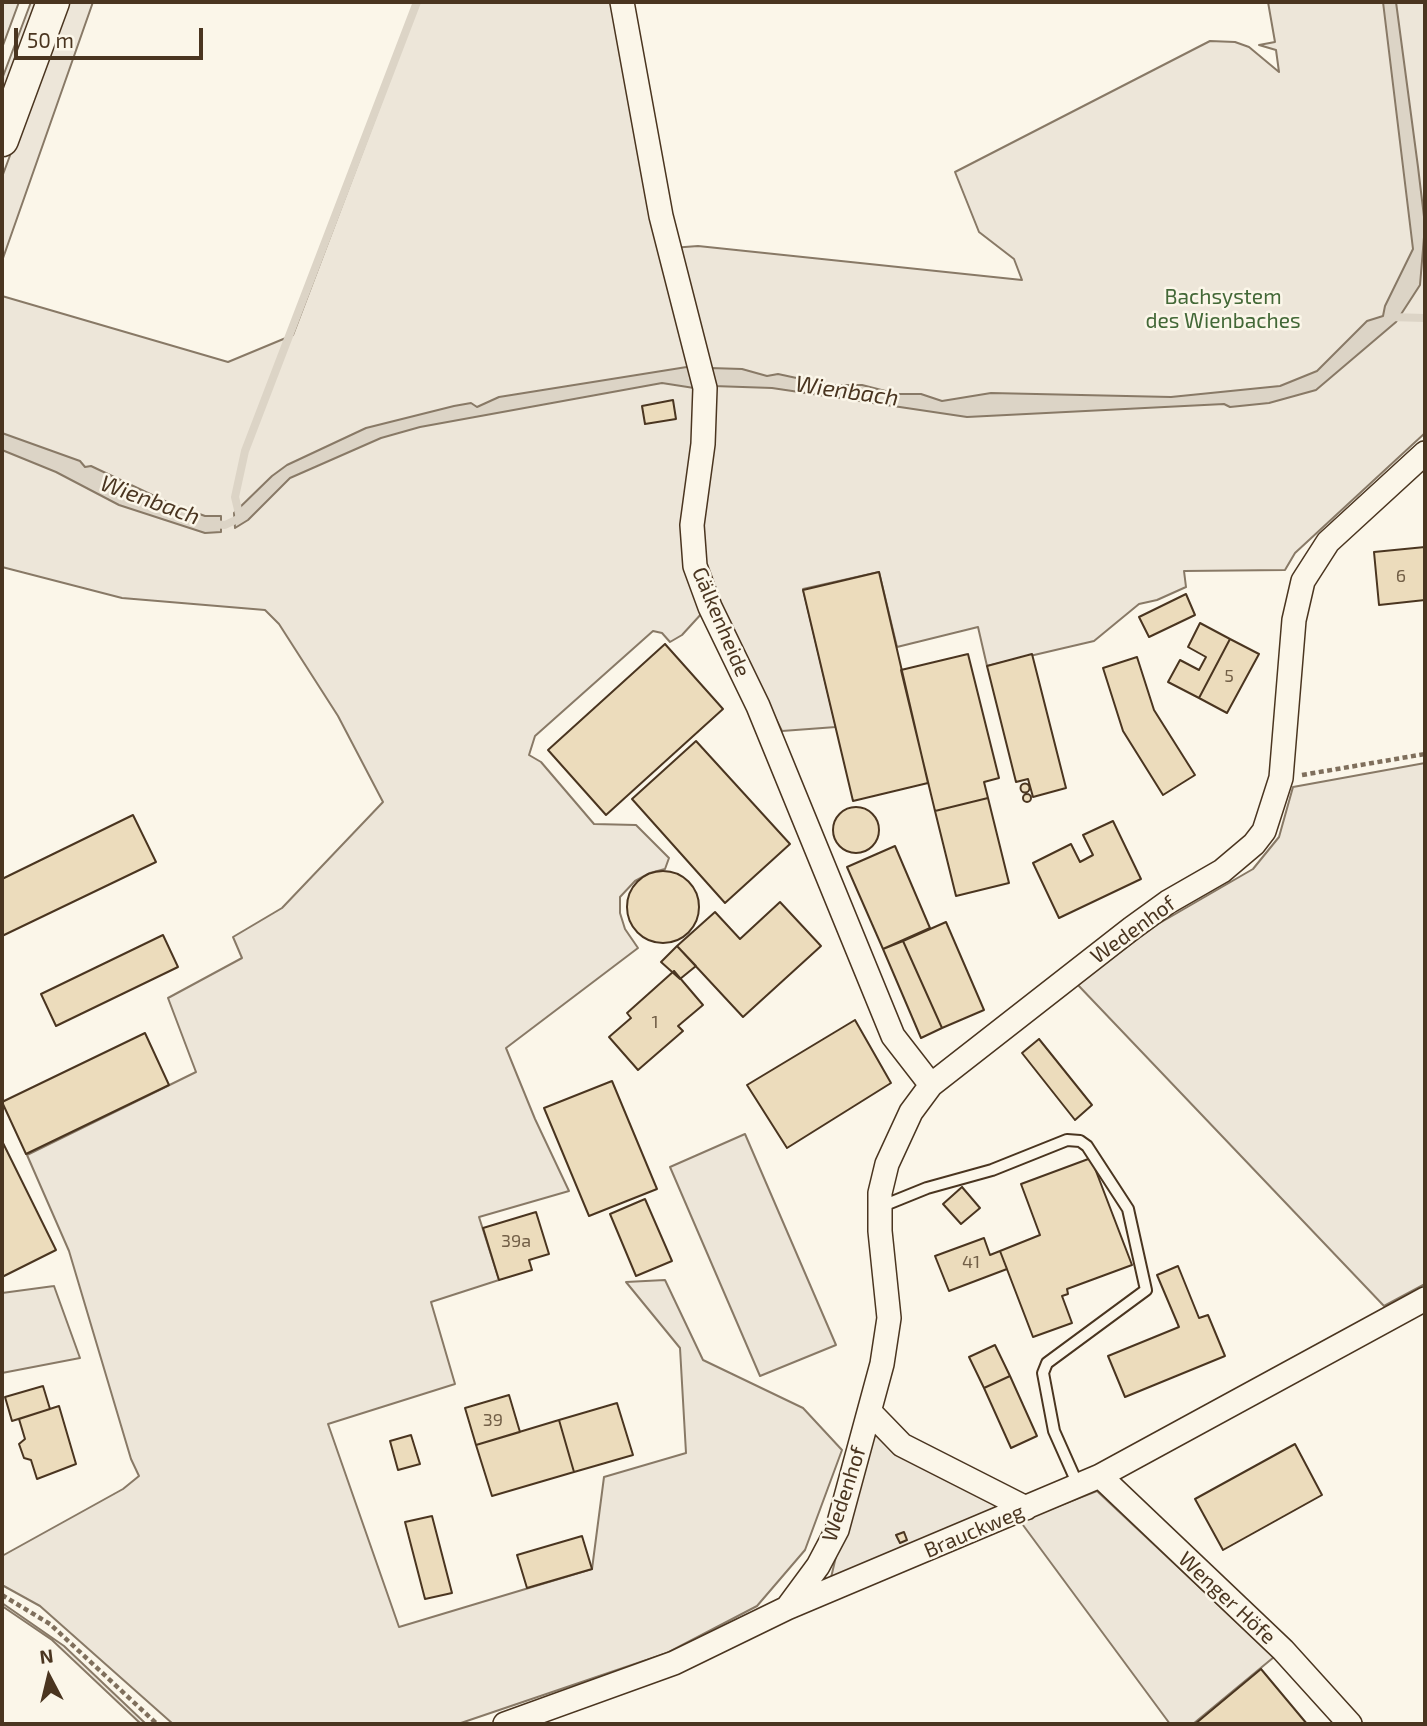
<!DOCTYPE html>
<html>
<head>
<meta charset="utf-8">
<style>
  body { margin:0 }
  #map { position:relative; width:1427px; height:1726px; overflow:hidden; background:#fbf6e9; font-family:"Exo 2",sans-serif }
  canvas { display:block }
  .frame { position:absolute; inset:0; border:4px solid #4a3520; pointer-events:none }
  .north { position:absolute; left:14px; top:1642px; width:70px; height:70px; -webkit-text-stroke:5px #fbf6e9; paint-order:stroke; rotate:353deg; font-size:19px; font-weight:700; line-height:28px; text-align:center; color:#4a3520 }
  .north::after { content:''; display:block; margin:auto; width:24px; height:32px; background:#4a3520; clip-path:polygon(50% 0,100% 100%,50% 72%,0 100%) }
  .scale { position:absolute; left:14px; top:28px; width:189px; height:32px; box-sizing:border-box; border:4px solid #4a3520; border-top:0; padding-left:9px; font-size:21px; line-height:24px; white-space:nowrap; color:#4a3520; -webkit-text-stroke:5px #fbf6e9; paint-order:stroke }
</style>
</head>
<body>
<div id="map">
<canvas width="1427" height="1726"></canvas>
<div class="frame"></div>
<div class="north">N</div>
<div class="scale">50 m</div>
</div>
<script>
const ctx = document.querySelector('canvas').getContext('2d');
ctx.lineJoin = 'round';
function fill(path, color) { ctx.fillStyle = color; ctx.fill(path, 'evenodd'); }
const toPath = rows => new Path2D(rows.map(r => 'M' + r).join(''));
function trace(path, color, width, dash) { ctx.strokeStyle = color; ctx.lineWidth = width; ctx.lineCap = dash ? 'butt' : 'round'; ctx.setLineDash(dash || []); ctx.stroke(path); }
function drawText(font, color, halo, rows, align = 'center') {
  ctx.font = font + ' "Exo 2",sans-serif'; ctx.lineWidth = 5; ctx.setLineDash([]); ctx.textBaseline = 'middle'; ctx.strokeStyle = halo; ctx.fillStyle = color; for (const [text, x, y, turn = 0] of rows) {
    ctx.save(); ctx.translate(x, y); ctx.rotate((+turn || 0) * Math.PI / 180); ctx.textAlign = isNaN(turn) ? turn : align; if (halo) ctx.strokeText(text, 0, 0); ctx.fillText(text, 0, 0); ctx.restore();
  }
}
const green = toPath([
  [2,2,19,2,2,48,2,2],
  [31,2,39,2,2,101,2,79,31,2],
  [67,2,93,2,2,261,2,177,67,2],
  [419,2,611,2,658,249,698,246,1022,280,1014,259,979,232,955,172,1210,41,1235,42,1249,47,1279,72,1276,50,1259,45,1275,42,1268,2,1425,2,1425,433,1295,553,1285,570,1184,571,1186,587,1157,600,1139,604,1094,641,987,666,978,627,897,647,879,572,803,589,836,727,782,731,717,603,704,570,690,492,703,612,682,635,670,642,662,633,653,631,535,736,529,755,541,762,594,824,636,825,669,858,665,869,650,873,635,881,620,897,620,913,625,929,638,948,506,1048,535,1119,569,1191,479,1217,499,1280,431,1302,455,1384,328,1424,399,1627,592,1569,604,1477,686,1453,680,1348,626,1282,665,1280,703,1360,803,1408,842,1450,805,1550,757,1606,667,1653,458,1724,173,1724,40,1606,2,1585,2,1556,123,1489,139,1476,131,1459,69,1251,27,1155,196,1072,168,998,242,958,233,937,282,908,383,802,338,716,279,624,265,610,122,598,2,567,2,296,228,362,293,335,419,2],
  [1425,763,1425,1284,1384,1306,1077,984,1158,924,1253,869,1279,837,1293,787,1425,763],
  [745,1134,836,1345,760,1376,670,1167,745,1134],
  [54,1286,80,1358,2,1373,2,1293,54,1286],
  [867,1424,1004,1504,830,1582,867,1424],
  [1097,1491,1274,1657,1193,1724,1170,1724,1020,1521,1097,1491],
  [2,1603,64,1646,146,1724,141,1724,52,1640,2,1606,2,1603]
]);
const water = toPath([
  [1383,2,1396,2,1418,167,1425,225,1420,285,1396,322,1316,390,1269,403,1230,407,1224,404,967,417,772,388,713,386,710,368,742,369,767,376,778,374,829,385,862,385,897,394,921,394,942,401,991,393,1171,397,1280,386,1317,371,1367,321,1383,316,1385,306,1413,249,1383,2],
  [693,366,694,388,662,383,420,427,381,438,290,478,248,520,235,528,234,513,272,476,287,465,366,428,454,406,471,403,477,407,499,397,693,366],
  [2,433,80,461,85,467,91,466,167,502,205,516,221,516,221,532,205,533,119,505,56,472,2,450,2,433]
]);
const stream = toPath([
  [1390,317,1425,318],
  [240,518,235,497,245,451,417,2],
  [212,524,225,525,242,517]
]);
const building = toPath([
  [673,400,676,419,645,424,642,406,673,400],
  [1425,547,1425,600,1379,605,1374,552,1425,547],
  [879,572,928,783,853,801,803,590,879,572],
  [1186,594,1195,615,1149,637,1139,617,1186,594],
  [1200,623,1230,639,1199,698,1168,682,1180,660,1199,670,1206,657,1188,647,1200,623],
  [1230,639,1259,654,1227,713,1199,698,1230,639],
  [665,644,723,709,606,815,548,750,665,644],
  [968,654,999,778,984,782,988,798,935,811,901,670,968,654],
  [1032,654,1066,788,1033,797,1028,779,1016,782,987,666,1032,654],
  [1137,657,1154,710,1195,775,1163,795,1123,731,1103,668,1137,657],
  [696,741,790,844,725,903,632,799,696,741],
  '1020.5 788a4.5 4.5 0 1 1 9 0a4.5 4.5 0 1 1-9 0Z',
  '1023 798a4 4 0 1 1 8 0a4 4 0 1 1-8 0Z',
  [988,798,1009,883,956,896,935,811,988,798],
  '833 830a23 23 0 1 1 46 0a23 23 0 1 1-46 0Z',
  [133,815,156,862,2,936,2,879,133,815],
  [1113,821,1141,879,1059,918,1033,863,1071,844,1080,862,1093,855,1083,835,1113,821],
  [895,846,930,928,883,949,847,867,895,846],
  '627 907a36 36 0 1 1 72 0a36 36 0 1 1-72 0Z',
  [780,902,821,946,743,1017,677,946,715,912,740,939,780,902],
  [946,922,984,1010,942,1028,903,941,946,922],
  [163,935,178,967,56,1026,41,994,163,935],
  [903,941,942,1028,921,1038,883,949,903,941],
  [677,946,696,966,680,979,661,962,677,946],
  [674,971,703,1005,678,1026,683,1031,638,1070,609,1037,631,1018,627,1013,674,971],
  [855,1020,891,1083,787,1148,747,1085,855,1020],
  [145,1033,169,1085,26,1154,2,1102,145,1033],
  [1039,1039,1092,1105,1075,1120,1022,1053,1039,1039],
  [612,1081,657,1189,589,1216,544,1108,612,1081],
  [2,1141,56,1250,2,1277,2,1141],
  [1091,1158,1132,1265,1067,1289,1068,1294,1062,1296,1072,1323,1033,1337,1000,1251,1040,1235,1021,1184,1091,1158],
  [962,1187,980,1208,961,1224,943,1204,962,1187],
  [645,1199,672,1261,636,1276,610,1214,645,1199],
  [536,1212,549,1254,529,1260,532,1270,499,1280,483,1228,536,1212],
  [984,1238,990,1255,1000,1251,1007,1269,949,1291,935,1256,984,1238],
  [1178,1266,1199,1318,1208,1315,1225,1356,1125,1397,1108,1356,1179,1327,1157,1275,1178,1266],
  [995,1345,1010,1376,984,1388,969,1357,995,1345],
  [1010,1376,1037,1436,1011,1448,984,1388,1010,1376],
  [43,1386,50,1409,12,1421,5,1397,43,1386],
  [509,1395,520,1432,476,1445,465,1408,509,1395],
  [617,1403,633,1455,574,1472,559,1420,617,1403],
  [59,1406,76,1464,37,1479,31,1460,24,1458,19,1444,25,1439,19,1419,59,1406],
  [559,1420,574,1472,492,1496,476,1445,559,1420],
  [411,1435,420,1464,398,1470,390,1441,411,1435],
  [1295,1444,1322,1495,1223,1550,1195,1499,1295,1444],
  [432,1516,452,1593,425,1599,405,1522,432,1516],
  [904,1532,907,1540,900,1543,896,1535,904,1532],
  [582,1536,592,1569,527,1588,517,1555,582,1536],
  [1261,1669,1307,1724,1195,1724,1261,1669]
]);
const path = toPath([
  [1302,775,1425,754],
  [2,1595,50,1624,157,1724]
]);
const lane = toPath([
  [880,1207,927,1188,992,1170,1067,1140,1080,1141,1087,1146,1128,1209,1146,1290,1047,1363,1043,1373,1054,1431,1078,1485]
]);
const street = toPath([
  [622,2,661,216,705,388,703,444,692,525,695,566,710,607,758,706,893,1036,931,1085],
  [870,1412,902,1445,1026,1508],
  [1100,1476,1283,1650,1350,1724],
  [787,1608,818,1566,837,1530,882,1364,889,1318,880,1231,880,1193,887,1164,911,1112,931,1085,1132,928,1168,902,1222,871,1254,844,1264,831,1281,778,1294,620,1303,581,1328,542,1425,453],
  [505,1724,674,1663,787,1608,1100,1476,1425,1299]
]);
const secondary = toPath([
  [2,140,53,2]
]);
const numberNames = [
  ["6",1401,576],
  ["5",1229,676],
  ["1",655,1022],
  ["39a",516,1241],
  ["41",971,1262],
  ["39",493,1420]
];
const parkNames = [
  ["Bachsystem",1223,297],
  ["des Wienbaches",1223,321]
];
const streetNames = [
  ["Gälkenheide",721,622,67],
  ["Wedenhof",1133,930,-36],
  ["Wedenhof",844,1494,-72],
  ["Brauckweg",974,1531,-23],
  ["Wenger Höfe",1227,1598,43]
];
const waterNames = [
  ["Wienbach",847,391,8],
  ["Wienbach",150,500,20]
];
fill(green, '#ede6d9');
trace(green, '#887966', 2);
fill(water, '#dcd4c6');
trace(water, '#887966', 2);
trace(stream, '#dcd4c6', 8);
fill(building, '#ecdcbc');
trace(building, '#4a3520', 2);
trace(lane, '#4a3520', 14);
trace(street, '#4a3520', 26);
trace(secondary, '#4a3520', 35);
trace(path, '#7f6f5c', 4.5, [5, 3.5]);
trace(lane, '#fbf6e9', 10);
trace(street, '#fbf6e9', 23);
trace(secondary, '#fbf6e9', 32);
drawText('18px', '#725f47', null, numberNames);
drawText('21px', '#436837', '#fbf6e9', parkNames);
drawText('21px', '#4a3520', '#fbf6e9', streetNames);
drawText('italic 23px', '#4a3520', '#fbf6e9', waterNames);
</script>
</body>
</html>
